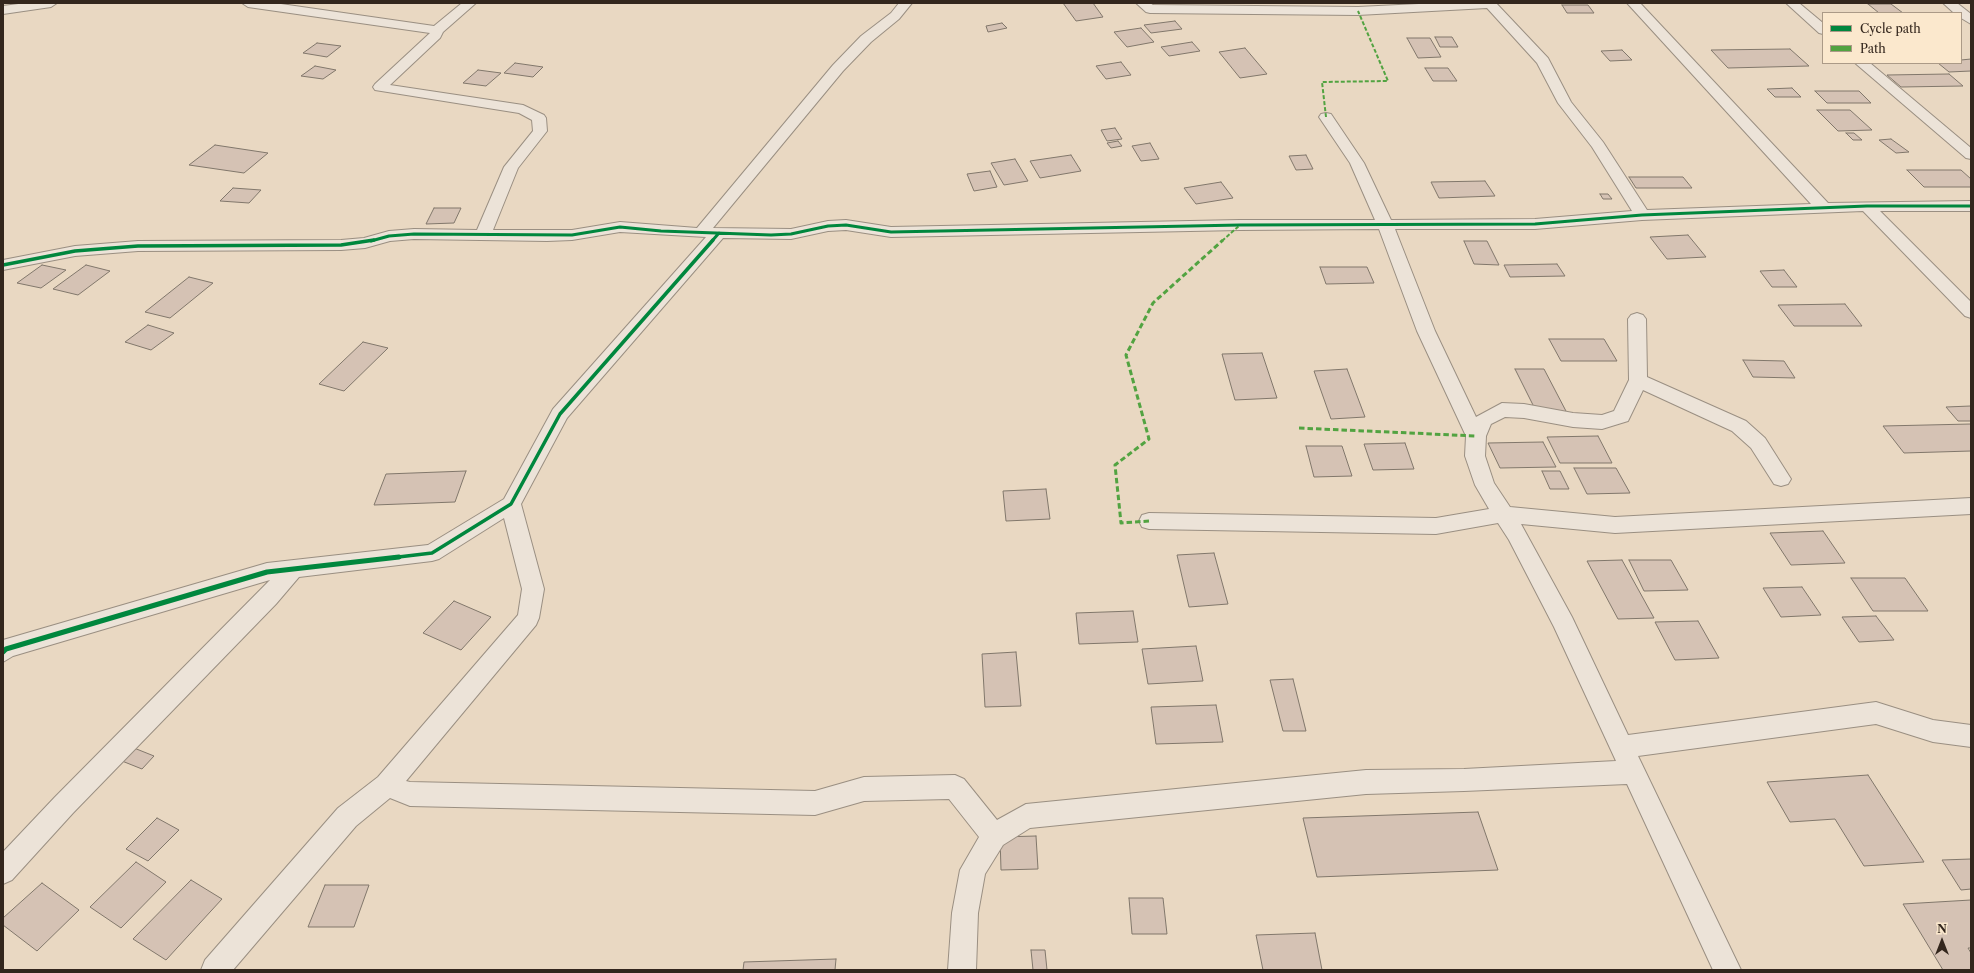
<!DOCTYPE html>
<html>
<head>
<meta charset="utf-8">
<style>
  body { margin:0 }
  #map { position:relative; width:1974px; height:973px; overflow:hidden; background:#e9d8c2; font-family:"Libre Caslon Text",serif }
  canvas { display:block }
  .frame { position:absolute; inset:0; border:4px solid #33261d; pointer-events:none }
  .legend { position:absolute; left:1822px; top:12px; width:140px; height:52px; box-sizing:border-box; background:#fbe8cd; border:1px solid #ab9a87; margin:0; padding:5px 7px; list-style:none; font-size:12px; color:#33261d }
  .legend li { display:flex; align-items:center; gap:8px; height:20px }
  .legend b { width:20px; border:1px solid #ab9a87 }
  .north { position:absolute; left:1922px; top:921px; width:40px; height:40px; -webkit-text-stroke:3px #fbe8cd; paint-order:stroke; rotate:0deg; font-size:11px; font-weight:700; line-height:16px; text-align:center; color:#33261d }
  .north::after { content:''; display:block; margin:auto; width:14px; height:18px; background:#33261d; clip-path:polygon(50% 0,100% 100%,50% 72%,0 100%) }
</style>
</head>
<body>
<div id="map">
<canvas width="1974" height="973"></canvas>
<div class="frame"></div>
<ul class="legend">
<li><b style="height:5px;background:#00873e"></b>Cycle path</li>
<li><b style="height:5px;background:#52a341"></b>Path</li>
</ul>
<div class="north">N</div>
</div>
<script>
const ctx = document.querySelector('canvas').getContext('2d');
ctx.lineJoin = 'round';
function fill(path, color) { ctx.fillStyle = color; ctx.fill(path, 'evenodd'); }
const toPath = rows => new Path2D(rows.map(r => 'M' + r).join(''));
function trace(path, color, width, dash) { ctx.strokeStyle = color; ctx.lineWidth = width; ctx.lineCap = dash ? 'butt' : 'round'; ctx.setLineDash(dash || []); ctx.stroke(path); }
const building = toPath([
  [1063,3,1093,3,1103,17,1076,21,1063,3],
  [1868,4,1891,4,1903,13,1879,13,1868,4],
  [1562,5,1588,5,1594,13,1567,13,1562,5],
  [1175,21,1182,29,1151,33,1144,25,1175,21],
  [1002,23,1007,28,988,32,986,26,1002,23],
  [1141,28,1154,42,1127,47,1114,32,1141,28],
  [1435,37,1452,37,1458,47,1440,47,1435,37],
  [1407,38,1430,38,1441,57,1418,58,1407,38],
  [1192,42,1200,51,1169,56,1161,47,1192,42],
  [317,43,341,46,327,57,303,53,317,43],
  [1245,48,1267,74,1240,78,1219,52,1245,48],
  [1790,49,1809,66,1728,68,1711,50,1790,49],
  [1622,50,1632,60,1610,61,1601,51,1622,50],
  [1971,59,1971,71,1949,72,1938,63,1961,63,1961,60,1971,59],
  [1121,62,1131,75,1106,79,1096,66,1121,62],
  [515,63,543,67,533,77,504,73,515,63],
  [315,66,336,70,323,79,301,76,315,66],
  [1425,68,1448,68,1457,81,1433,81,1425,68],
  [478,70,501,73,486,86,463,83,478,70],
  [1949,74,1963,86,1901,87,1887,75,1949,74],
  [1792,88,1801,97,1775,97,1767,89,1792,88],
  [1815,91,1859,91,1871,103,1827,103,1815,91],
  [1817,110,1850,110,1872,130,1838,131,1817,110],
  [1115,128,1122,139,1107,141,1101,130,1115,128],
  [1846,133,1854,133,1862,140,1853,140,1846,133],
  [1891,139,1909,152,1896,153,1879,140,1891,139],
  [1118,141,1122,146,1111,148,1107,143,1118,141],
  [1150,143,1159,159,1141,161,1132,146,1150,143],
  [215,145,268,153,244,173,189,165,215,145],
  [1071,155,1081,171,1040,178,1030,161,1071,155],
  [1306,155,1313,169,1296,170,1289,156,1306,155],
  [1015,159,1028,181,1004,185,991,163,1015,159],
  [1907,170,1961,170,1971,179,1971,187,1924,187,1907,170],
  [990,171,997,187,974,191,967,174,990,171],
  [1629,177,1683,177,1692,188,1636,188,1629,177],
  [1485,181,1495,196,1439,198,1431,182,1485,181],
  [1221,182,1233,198,1196,204,1184,188,1221,182],
  [233,188,261,190,249,203,220,201,233,188],
  [1600,194,1608,194,1612,199,1603,199,1600,194],
  [434,208,461,208,454,223,426,224,434,208],
  [1688,235,1706,257,1667,259,1650,237,1688,235],
  [1464,241,1487,241,1499,265,1474,264,1464,241],
  [1557,264,1565,276,1510,277,1504,265,1557,264],
  [42,265,66,270,41,288,17,283,42,265],
  [86,265,110,271,78,295,53,289,86,265],
  [1320,267,1367,267,1374,283,1326,284,1320,267],
  [1784,270,1797,287,1772,287,1760,271,1784,270],
  [189,277,213,283,170,318,145,312,189,277],
  [1845,304,1862,326,1794,326,1778,305,1845,304],
  [148,325,174,333,151,350,125,342,148,325],
  [1549,339,1604,339,1617,361,1561,361,1549,339],
  [363,342,388,348,344,391,319,384,363,342],
  [1262,353,1277,398,1235,400,1222,354,1262,353],
  [1743,360,1784,361,1795,378,1753,377,1743,360],
  [1347,369,1365,417,1331,419,1314,371,1347,369],
  [1515,369,1544,369,1567,413,1537,413,1515,369],
  [1971,406,1971,421,1958,421,1946,407,1971,406],
  [1971,424,1971,451,1904,453,1883,426,1971,424],
  [1598,436,1612,463,1560,463,1547,437,1598,436],
  [1543,442,1556,467,1500,468,1488,443,1543,442],
  [1405,443,1414,469,1373,470,1364,444,1405,443],
  [1306,446,1342,446,1352,476,1314,477,1306,446],
  [1574,468,1616,468,1630,493,1587,494,1574,468],
  [466,471,455,502,374,505,386,474,466,471],
  [1542,471,1560,471,1569,489,1550,489,1542,471],
  [1046,489,1050,519,1006,521,1003,491,1046,489],
  [1823,531,1845,563,1791,565,1770,533,1823,531],
  [1214,553,1228,604,1189,607,1177,555,1214,553],
  [1622,560,1654,618,1618,619,1587,561,1622,560],
  [1629,560,1671,560,1688,590,1644,591,1629,560],
  [1851,578,1905,578,1928,611,1873,611,1851,578],
  [1802,587,1821,615,1781,617,1763,588,1802,587],
  [454,601,491,617,461,650,423,633,454,601],
  [1133,611,1138,642,1079,644,1076,613,1133,611],
  [1876,616,1894,640,1859,642,1842,617,1876,616],
  [1698,621,1719,658,1675,660,1655,622,1698,621],
  [1196,646,1203,681,1148,684,1142,649,1196,646],
  [1016,652,1021,706,985,707,982,654,1016,652],
  [1293,679,1306,731,1283,731,1270,680,1293,679],
  [1216,705,1223,742,1156,744,1151,707,1216,705],
  [129,746,154,756,142,769,117,759,129,746],
  [1868,775,1924,862,1864,866,1835,819,1790,822,1767,782,1868,775],
  [1478,812,1498,870,1317,877,1303,818,1478,812],
  [157,818,179,830,148,861,126,849,157,818],
  [1036,836,1038,869,1001,870,1000,837,1036,836],
  [1971,859,1971,889,1961,890,1942,860,1971,859],
  [136,862,166,882,121,928,90,907,136,862],
  [191,880,222,899,166,960,133,939,191,880],
  [42,883,79,910,37,951,3,925,3,918,42,883],
  [325,885,369,885,354,927,308,927,325,885],
  [1129,898,1163,898,1167,934,1132,934,1129,898],
  [1971,900,1971,948,1968,948,1971,953,1971,970,1943,970,1903,904,1971,900],
  [1315,933,1322,970,1263,970,1256,935,1315,933],
  [1031,950,1045,950,1047,970,1033,970,1031,950],
  [836,959,835,970,743,970,744,962,836,959]
]);
const street = toPath([
  [26,3,57,3,51,7,3,14,3,6,26,3],
  [242,3,274,3,434,26,462,3,476,3,443,32,440,38,390,85,523,105,544,115,546,118,547,131,518,168,493,230,572,230,620,222,697,228,833,65,861,36,891,13,899,3,912,3,899,19,871,42,843,71,713,228,791,229,828,221,846,220,891,227,1240,220,1375,220,1350,163,1319,117,1321,114,1326,113,1331,114,1364,163,1391,220,1535,219,1632,211,1592,147,1558,103,1537,63,1487,8,1358,15,1150,13,1146,12,1136,3,1150,3,1153,5,1358,7,1439,3,1496,3,1548,58,1571,102,1603,142,1647,210,1811,204,1627,3,1640,3,1828,203,1971,201,1971,211,1880,211,1971,302,1971,318,1965,316,1863,211,1642,220,1535,229,1395,229,1435,331,1476,417,1502,403,1524,404,1573,413,1602,415,1614,411,1629,380,1628,319,1631,315,1637,313,1643,315,1646,319,1647,377,1746,421,1765,438,1791,479,1788,484,1781,486,1774,484,1751,448,1732,431,1643,390,1628,421,1602,429,1573,427,1524,418,1505,417,1491,424,1486,436,1485,456,1494,483,1510,507,1615,517,1971,498,1971,514,1615,533,1521,524,1572,617,1628,735,1876,702,1933,720,1971,725,1971,747,1933,742,1876,724,1638,756,1741,970,1713,970,1627,784,1464,791,1366,794,1030,828,1003,845,985,874,978,913,976,970,948,970,952,913,960,870,979,837,949,799,864,801,815,815,410,806,390,798,356,826,233,970,201,970,205,960,338,808,378,777,518,615,522,589,504,518,439,559,432,561,299,577,276,604,73,813,12,880,3,884,3,852,55,797,270,580,13,656,3,662,3,640,267,563,428,545,504,499,553,409,706,237,620,232,572,240,547,241,414,239,390,241,365,248,341,250,138,251,75,256,3,270,3,260,75,246,138,241,341,240,364,238,389,231,414,229,477,230,504,167,533,131,532,120,519,113,375,90,373,87,375,84,430,33,248,7,242,3],
  [1379,229,1417,331,1466,436,1465,456,1475,485,1489,509,1436,518,1149,513,1142,515,1139,521,1142,527,1149,529,1436,534,1498,523,1509,540,1554,627,1616,761,1464,769,1366,770,1026,804,997,820,964,779,955,775,864,777,815,791,410,782,406,781,536,625,539,618,544,589,521,504,567,418,723,238,791,239,828,231,846,230,891,237,1240,230,1379,229],
  [1786,3,1799,3,1823,23,1823,34,1819,33,1786,3],
  [1943,3,1957,3,1971,14,1971,24,1961,18,1961,13,1954,13,1943,3],
  [1855,63,1870,63,1971,148,1971,159,1966,158,1855,63]
]);
const quietFar1 = toPath([
  [1326,117,1322,82,1388,81,1358,11],
  [1222,241,1240,225]
]);
const quiet = toPath([
  [1299,428,1476,436],
  [1149,521,1121,523,1115,465,1149,439,1126,355,1153,303,1223,240]
]);
const cyclewayFar2 = toPath([
  [371,241,389,236,414,234,572,235,620,227,661,231,771,235,791,234,828,226,846,225,891,232,1240,225,1535,224,1642,215,1867,206,1971,206],
  [712,241,719,233]
]);
const cyclewayFar1 = toPath([
  [3,265,75,251,138,246,341,245,374,240],
  [390,558,432,553,511,504,560,414,713,240]
]);
const cycleway = toPath([
  [3,652,6,649,267,572,399,557]
]);
fill(building, '#d5c2b4');
trace(building, '#81776b', 1);
trace(street, '#9a8f82', 2);
fill(street, '#ece3d8');
trace(quietFar1, '#52a341', 2, [4, 2]);
trace(quiet, '#52a341', 3, [5.5, 3]);
trace(cyclewayFar2, '#00873e', 3);
trace(cyclewayFar1, '#00873e', 3.5);
trace(cycleway, '#00873e', 5);
</script>
</body>
</html>
